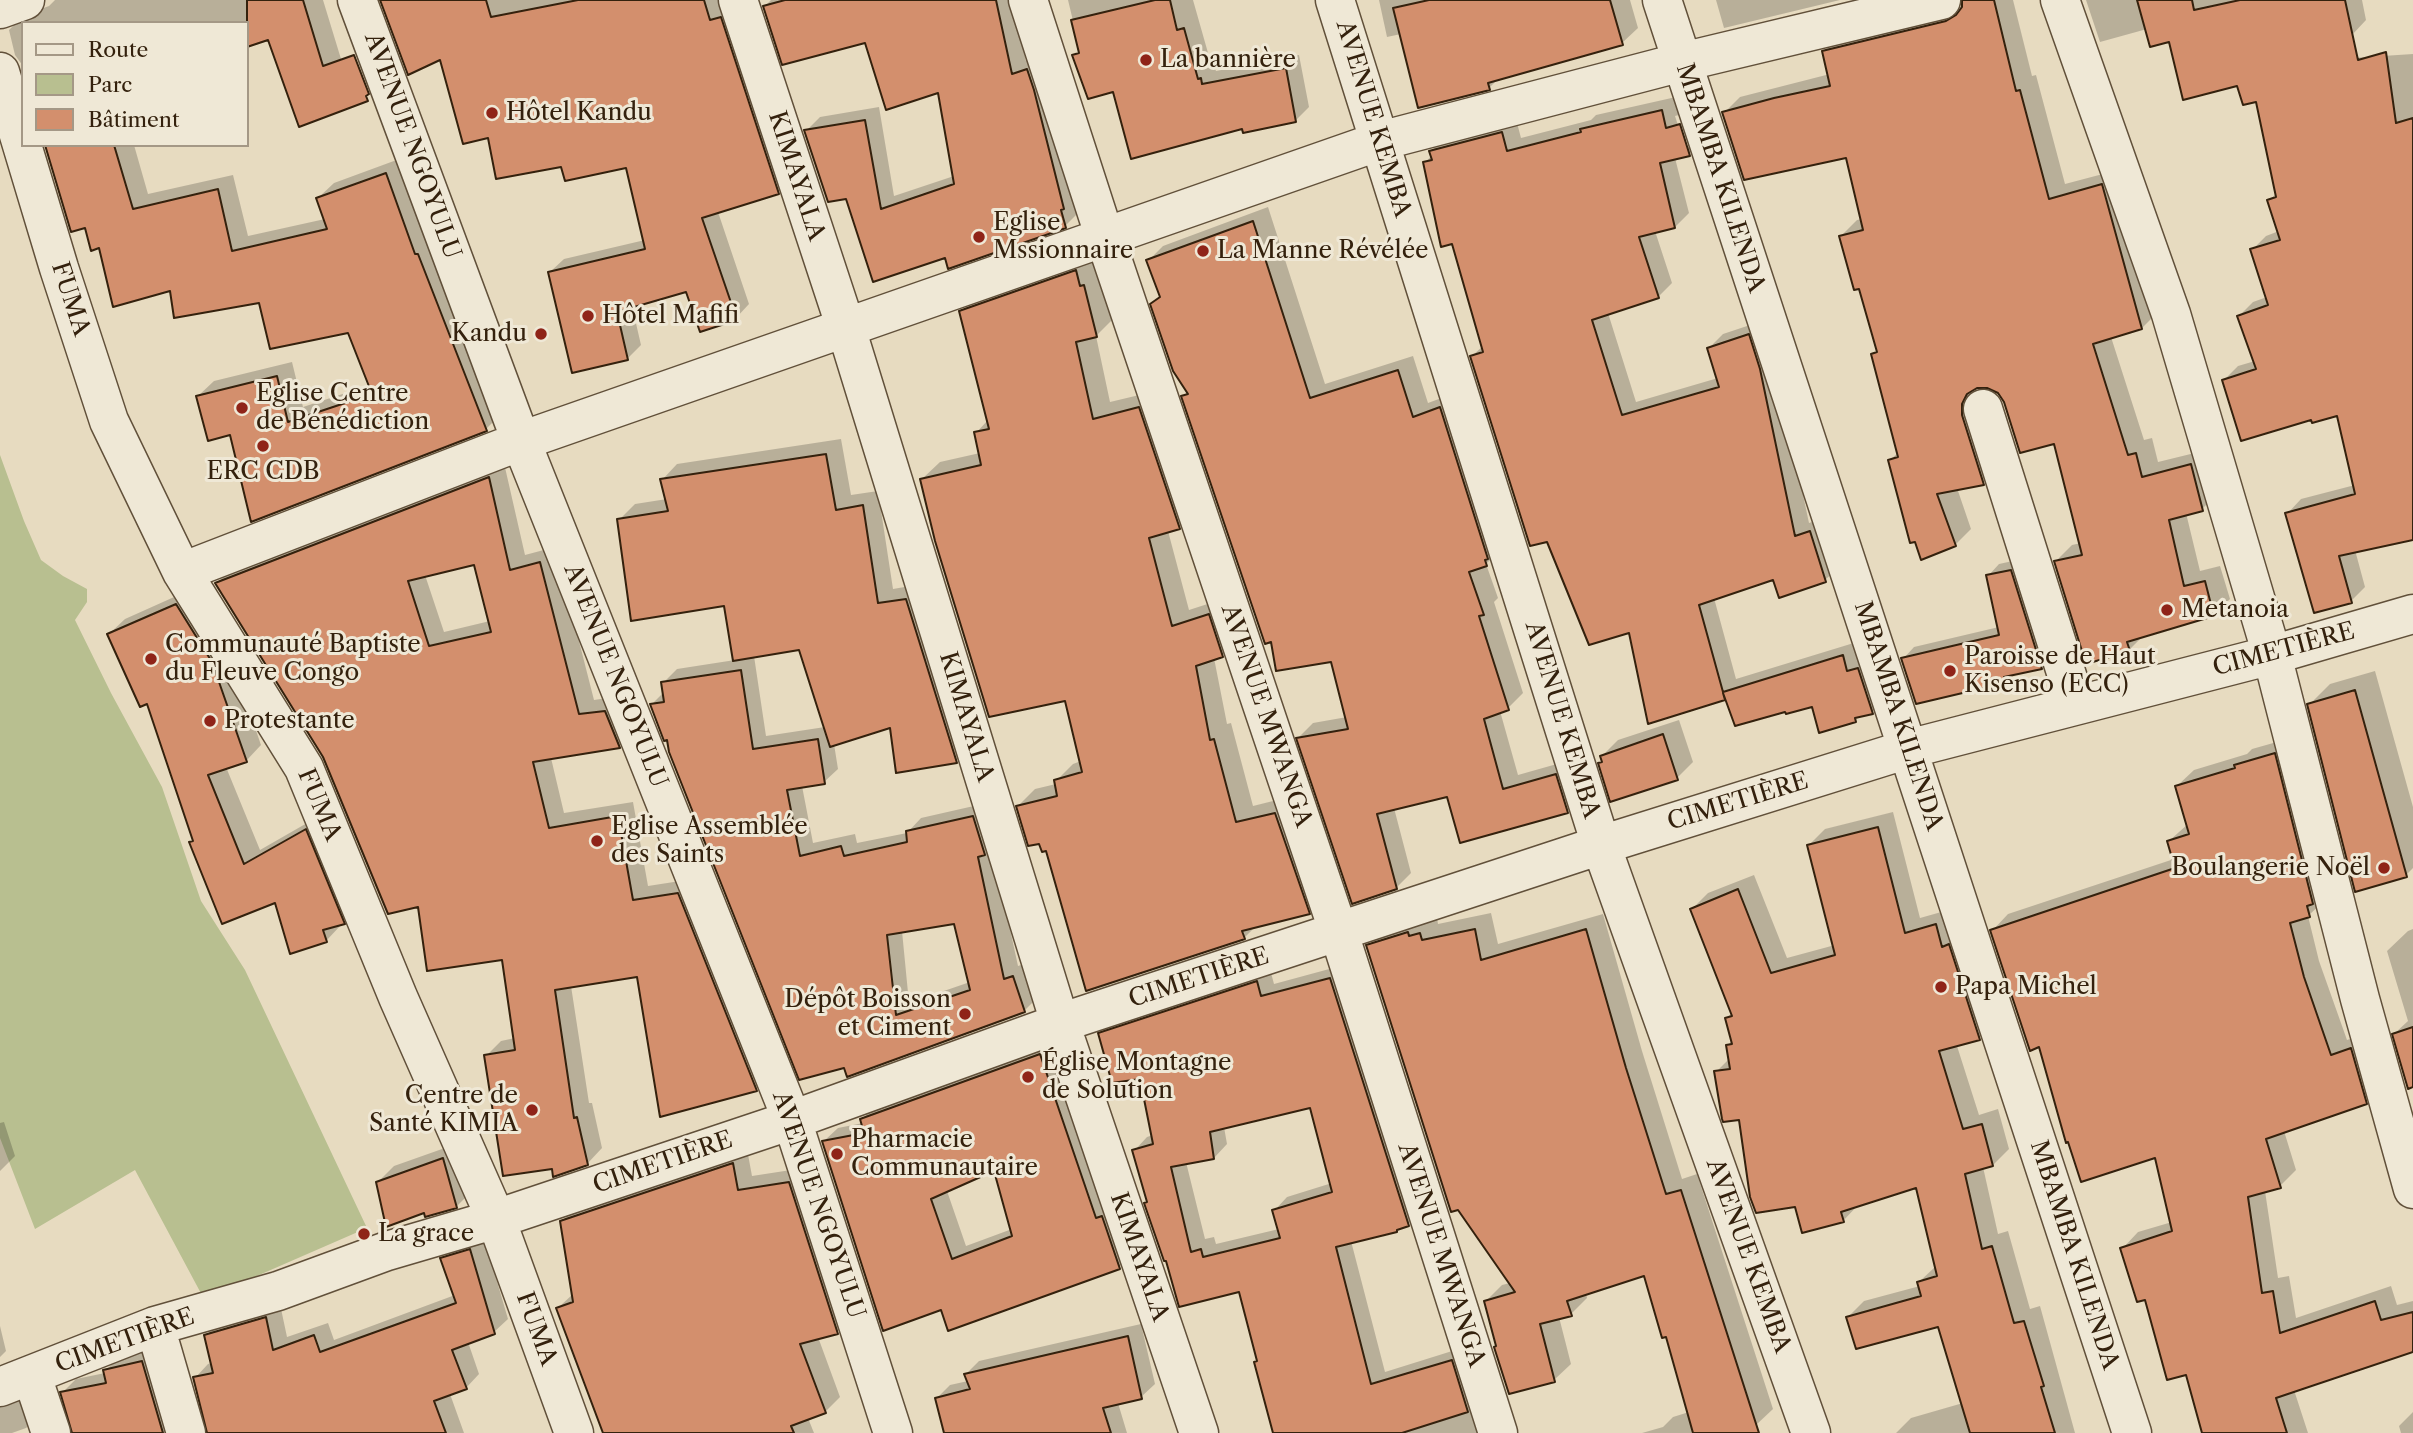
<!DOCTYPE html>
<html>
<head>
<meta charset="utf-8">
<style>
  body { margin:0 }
  #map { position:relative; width:2413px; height:1433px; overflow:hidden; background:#e7dbc0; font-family:"Libre Caslon Text",serif }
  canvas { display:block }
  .legend { position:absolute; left:21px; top:21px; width:228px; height:126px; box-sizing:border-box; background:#efe8d6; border:2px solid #a49886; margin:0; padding:9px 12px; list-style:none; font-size:21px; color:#34210d }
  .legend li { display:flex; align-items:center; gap:14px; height:35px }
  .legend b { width:35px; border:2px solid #a49886 }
</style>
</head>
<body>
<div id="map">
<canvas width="2413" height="1433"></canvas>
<ul class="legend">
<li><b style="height:9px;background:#efe8d6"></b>Route</li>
<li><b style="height:19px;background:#b8bf90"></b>Parc</li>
<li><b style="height:19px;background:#d38f6d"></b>Bâtiment</li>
</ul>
</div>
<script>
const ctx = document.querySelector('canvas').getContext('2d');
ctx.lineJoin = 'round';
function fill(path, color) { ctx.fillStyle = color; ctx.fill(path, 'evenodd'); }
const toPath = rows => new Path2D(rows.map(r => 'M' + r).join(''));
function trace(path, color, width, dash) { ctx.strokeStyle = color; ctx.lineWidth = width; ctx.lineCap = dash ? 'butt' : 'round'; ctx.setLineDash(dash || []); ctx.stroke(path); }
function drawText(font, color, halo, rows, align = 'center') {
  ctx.font = font + ' "Libre Caslon Text",serif'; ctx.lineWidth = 6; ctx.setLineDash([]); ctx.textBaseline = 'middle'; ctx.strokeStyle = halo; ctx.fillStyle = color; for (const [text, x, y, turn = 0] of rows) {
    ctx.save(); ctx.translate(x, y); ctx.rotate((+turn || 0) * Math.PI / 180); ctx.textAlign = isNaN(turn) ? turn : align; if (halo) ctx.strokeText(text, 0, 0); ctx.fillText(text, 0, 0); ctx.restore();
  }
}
const green = toPath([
  [0,455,24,521,41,560,63,576,87,589,87,602,75,620,111,693,162,787,201,901,245,970,367,1228,204,1299,135,1170,35,1229,0,1138]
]);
const shadow = toPath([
  [55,0,323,0,352,95,269,38,247,45,247,23,23,23,23,66,15,55,9,30,24,15,49,6],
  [382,0,721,0,791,179,778,192,718,212,749,304,736,318,687,289,632,306,641,345,627,359,550,272,564,259,645,240,627,165,562,164,490,135,441,57],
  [771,0,1012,0,1026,61,1041,57,1079,212,1065,226,947,256,847,197,806,131,820,117,879,107,894,196,954,176,939,91,866,41,765,6],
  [1068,0,1193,0,1212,67,1214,66,1216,71,1299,55,1309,107,1295,121,1244,127,1114,90,1074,56,1080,50],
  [1379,0,1630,0,1638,28,1622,43,1499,78,1489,88,1401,34,1387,37],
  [1716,0,1840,0,1724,28],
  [1964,0,2013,0,2032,76,2036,75,2065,184,2118,170,2158,312,2142,328,2111,337,2144,440,2152,438,2158,462,2207,450,2218,493,2202,509,2186,513,2200,571,2220,566,2230,599,2214,615,2144,635,2129,650,2056,561,2072,545,2081,543,2055,442,2005,401,1998,391,1989,386,1977,387,1977,399,1999,467,1983,483,1957,488,1971,529,1955,545,1890,460,1899,452,1873,354,1878,349,1860,287,1841,236,1857,220,1862,219,1848,156,1724,113,1740,97,1830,74,1824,51,1840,35,1964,6],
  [2086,0,2362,0,2366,20,2352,35,2291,62,2413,54,2413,538,2355,550,2365,587,2351,601,2287,514,2301,499,2355,485,2338,413,2312,418,2224,380,2238,366,2255,361,2239,316,2253,302,2267,297,2252,250,2266,236,2279,231,2269,201,2277,193,2253,79,2147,29,2100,42],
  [1676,97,1703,140,1689,154,1675,158,1689,213,1675,227,1655,231,1672,283,1658,297,1608,313,1636,402,1718,378,1709,348,1723,334,1762,321,1773,354,1809,523,1824,518,1839,567,1825,580,1774,578,1714,598,1736,679,1857,642,1886,698,1872,712,1860,715,1855,720,1813,705,1726,696,1724,698,1630,631,1472,356,1483,346,1453,242,1425,163,1432,155,1431,151,1445,137,1516,119,1521,138,1591,120,1596,115],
  [1679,115,1689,147,1685,147,1675,116],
  [47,145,134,145,148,194,233,175,248,236,325,219,318,198,334,183,402,158,501,414,486,429,231,433,198,396,214,381,292,362,303,407,370,385,349,331,260,301,171,289,100,246,86,226],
  [1268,207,1325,384,1413,356,1428,403,1455,393,1501,549,1486,564,1498,598,1494,602,1523,693,1508,708,1500,711,1518,775,1571,760,1582,797,1567,812,1448,795,1394,808,1411,873,1396,888,1298,738,1313,723,1347,717,1332,660,1272,640,1183,397,1188,392,1152,304,1161,295,1148,261,1163,246],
  [1093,254,1114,318,1096,336,1110,402,1156,391,1196,510,1179,528,1168,531,1189,610,1226,598,1240,638,1222,656,1214,658,1227,724,1231,723,1253,806,1293,796,1326,895,1309,913,1256,926,1244,938,1047,849,1018,806,1035,789,1056,784,1056,781,1073,764,1081,761,1066,699,922,479,940,462,980,453,976,433,988,420,961,312,978,294],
  [841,439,851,495,878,491,893,589,922,584,972,746,956,761,891,726,834,744,838,769,824,782,802,786,813,843,855,834,857,843,907,833,921,818,987,803,992,846,1018,966,1027,963,1038,997,1024,1011,845,1065,652,704,665,691,663,683,677,669,735,660,726,604,619,520,635,504,667,499,662,480,677,464],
  [800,648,825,727,766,736,754,656],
  [955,922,970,982,909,1003,902,931],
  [504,463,525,555,555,547,594,700,620,696,634,731,619,746,551,758,564,813,633,802,648,886,693,879,771,1074,756,1089,639,975,571,986,589,1103,592,1103,602,1148,587,1164,553,1167,486,1056,501,1041,515,1038,503,958,419,905,217,583,232,568],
  [475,563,490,621,444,632,425,575],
  [2022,559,2053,656,2041,668,2012,674,2004,681,1903,659,1914,647,1999,627,1988,576,1999,564],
  [192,589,227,646,261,745,246,761,226,767,260,850,321,815,359,907,340,923,341,925,326,941,195,840,148,702,109,634,125,619],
  [2375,671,2413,807,2413,868,2406,875,2309,705,2330,684],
  [1679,720,1693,762,1677,778,1600,763,1603,760,1602,756,1618,740],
  [2291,738,2326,899,2308,916,2319,961,2347,1040,2367,1033,2382,1086,2366,1102,2284,1131,2296,1170,2280,1186,2265,1191,2278,1278,2289,1276,2296,1318,2391,1286,2397,1305,2413,1301,2413,1350,2294,1390,2308,1433,2204,1433,2187,1373,2122,1249,2138,1232,2172,1222,2157,1156,2040,1045,1992,931,2008,914,2174,859,2169,841,2188,824,2177,786,2194,770,2247,754,2252,749],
  [1893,812,1920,918,1952,909,1995,1022,1979,1038,1957,1046,1979,1115,1998,1109,2009,1149,1993,1165,1983,1167,1998,1234,2008,1231,2030,1309,2040,1306,2075,1433,1896,1433,1911,1418,1963,1403,1939,1325,1848,1317,1864,1301,1920,1286,1919,1282,1936,1266,1918,1185,1859,1204,1843,1221,1797,1205,1740,1118,1716,1072,1730,1058,1728,1045,1733,1040,1727,1018,1732,1013,1692,909,1708,893,1754,875,1787,958,1835,945,1809,845,1825,829],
  [1491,913,1498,944,1603,914,1642,1051,1682,1179,1697,1174,1773,1409,1756,1425,1757,1433,1642,1433,1663,1427,1673,1417,1689,1412,1667,1335,1645,1273,1586,1293,1587,1298,1571,1314,1559,1317,1571,1364,1554,1380,1498,1345,1486,1301,1502,1285,1510,1283,1368,946,1384,929,1437,918,1438,924],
  [2413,929,2413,1085,2394,1034,2408,1021,2387,951,2408,931],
  [1344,965,1422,1210,1408,1224,1351,1241,1385,1372,1465,1347,1495,1433,1272,1433,1274,1432,1256,1362,1258,1360,1240,1290,1181,1305,1134,1151,1147,1137,1153,1135,1142,1077,1100,1034,1114,1020,1270,969,1274,984],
  [1312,1106,1332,1183,1287,1197,1274,1211,1279,1229,1216,1244,1214,1237,1205,1239,1186,1162,1214,1158,1227,1144,1224,1127],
  [1053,1041,1133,1253,1119,1267,942,1308,824,1141,838,1128,863,1123,862,1119,876,1105],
  [995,1169,1012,1229,966,1246,947,1191],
  [4,1122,15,1156,0,1171,0,1123],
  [459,1143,473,1190,457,1206,426,1215,425,1211,378,1182,394,1166],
  [747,1149,752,1176,804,1168,852,1318,837,1332,818,1337,840,1397,825,1412,808,1418,814,1433,604,1433,558,1308,574,1293,562,1221,577,1206],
  [484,1237,508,1319,494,1332,468,1342,479,1374,466,1388,450,1394,464,1433,209,1433,195,1378,208,1364,212,1363,206,1335,220,1322,280,1304,287,1337,328,1323,334,1340,455,1295,442,1259,455,1245],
  [1141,1324,1155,1384,1141,1397,1118,1403,1127,1433,946,1433,937,1398,950,1385,968,1381,966,1374,979,1361],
  [0,1326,6,1351,0,1357],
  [156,1348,183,1433,74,1433,62,1393,76,1379,105,1373,105,1371,119,1357],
  [0,1390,32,1391,40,1415,26,1428,12,1433,0,1433],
  [2413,1412,2413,1433,2401,1433,2399,1426]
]);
const building = toPath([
  [247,0,303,0,323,66,354,55,369,94,366,96,368,101,299,127,268,40,247,47,247,0],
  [380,0,486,0,491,17,578,0,704,0,710,20,721,17,779,194,702,218,737,320,700,332,686,292,617,312,628,360,572,373,548,272,645,249,626,168,565,181,561,167,496,179,488,138,463,144,440,60,408,75,380,0],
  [785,0,996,0,1012,74,1027,69,1034,90,1064,209,1061,210,1066,228,948,269,945,258,873,282,846,199,828,202,804,130,865,120,881,209,954,184,938,93,886,110,865,43,782,65,763,6,785,0],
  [1155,0,1170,0,1177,30,1184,28,1198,79,1201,78,1202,84,1286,68,1296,122,1243,133,1242,129,1131,159,1113,92,1088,99,1072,55,1079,53,1071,20,1155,0],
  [1429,0,1610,0,1623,45,1488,83,1490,90,1418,108,1393,8,1429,0],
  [1962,0,1994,0,2016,91,2020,90,2049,199,2102,184,2142,329,2093,344,2128,455,2136,453,2142,477,2191,464,2203,511,2169,520,2184,586,2205,581,2214,616,2127,642,2130,651,2086,664,2054,561,2082,555,2054,444,2020,453,2004,402,1998,393,1987,388,1977,388,1967,394,1962,404,1962,415,1984,485,1937,494,1956,546,1921,560,1915,542,1910,543,1888,460,1898,457,1871,354,1877,352,1859,289,1854,290,1839,236,1863,230,1846,158,1744,180,1722,112,1774,98,1830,86,1822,51,1946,21,1956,15,1962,7,1962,0],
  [2137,0,2192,0,2194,10,2240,0,2345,0,2358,60,2386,52,2396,123,2413,118,2413,540,2339,556,2352,603,2314,613,2285,513,2355,494,2337,416,2312,423,2311,420,2241,441,2222,380,2256,369,2237,316,2268,305,2250,249,2280,240,2267,200,2276,197,2256,102,2243,105,2237,86,2183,100,2169,42,2150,47,2137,0],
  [1662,110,1666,128,1680,124,1690,156,1660,163,1675,228,1639,237,1659,298,1592,320,1622,415,1719,387,1707,348,1749,334,1760,369,1795,536,1810,531,1826,582,1779,598,1773,580,1699,605,1723,692,1843,655,1847,671,1858,668,1873,714,1855,718,1856,722,1819,733,1812,707,1786,714,1785,712,1735,726,1723,693,1725,700,1648,724,1629,633,1589,645,1547,542,1530,546,1470,356,1483,352,1452,244,1441,247,1423,162,1432,160,1429,151,1502,132,1507,151,1581,132,1580,129,1662,110],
  [45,145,114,145,133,209,218,189,232,251,327,229,316,198,386,173,415,254,418,254,487,431,251,522,230,435,208,441,196,396,277,376,288,422,372,394,348,333,270,349,259,303,174,318,170,291,113,307,99,248,91,251,85,228,71,232,45,145],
  [1253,221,1310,398,1398,370,1413,417,1440,407,1488,559,1485,560,1487,566,1469,572,1484,615,1479,616,1509,710,1484,719,1503,789,1556,774,1568,813,1460,843,1447,797,1377,814,1397,889,1352,904,1296,738,1348,729,1331,662,1276,671,1271,642,1265,644,1181,396,1188,394,1173,371,1150,304,1160,297,1146,260,1253,221],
  [1076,270,1080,286,1084,285,1097,337,1076,342,1093,419,1139,407,1180,529,1149,538,1172,626,1209,614,1223,657,1196,666,1210,740,1214,739,1236,822,1275,813,1310,914,1242,931,1245,939,1086,991,1046,851,1042,852,1039,844,1028,846,1016,806,1057,796,1054,780,1082,772,1065,701,989,717,935,541,920,479,981,465,974,432,989,429,959,311,1076,270],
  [826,454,836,510,863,505,878,603,906,599,957,763,896,773,890,728,830,747,799,650,733,661,724,606,631,621,617,519,668,511,660,479,826,454],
  [489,477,510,570,540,562,579,714,605,711,620,748,533,762,549,828,618,816,633,900,678,893,757,1091,660,1117,637,977,555,990,574,1118,577,1117,588,1165,553,1177,552,1169,503,1176,484,1055,515,1050,502,960,427,971,418,907,388,914,323,757,215,583,489,477],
  [474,565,491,632,429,646,408,581,474,565],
  [2011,570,2042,669,2004,677,2005,683,1916,704,1901,658,1999,635,1986,575,2011,570],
  [176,604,212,662,247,762,208,775,244,864,306,829,345,924,323,930,327,942,290,954,275,903,222,924,189,842,193,841,147,704,140,707,107,634,176,604],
  [741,670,753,749,818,739,825,784,787,790,800,856,841,846,844,856,907,842,906,831,973,816,985,855,978,857,1004,979,1013,976,1025,1012,847,1077,844,1068,799,1080,669,752,667,740,664,741,650,704,664,702,661,682,741,670],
  [954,924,970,990,896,1015,887,935,954,924],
  [2355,690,2407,877,2355,892,2307,704,2355,690],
  [1663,734,1678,780,1610,802,1598,763,1602,762,1600,756,1663,734],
  [2275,753,2313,904,2307,906,2310,917,2290,923,2304,977,2331,1055,2351,1048,2367,1104,2266,1139,2281,1188,2248,1197,2262,1293,2273,1291,2280,1333,2375,1301,2381,1320,2413,1312,2413,1352,2276,1398,2287,1433,2202,1433,2186,1375,2167,1380,2145,1300,2137,1302,2120,1248,2172,1231,2155,1158,2081,1182,2068,1142,2066,1143,2039,1047,2030,1051,1990,930,2175,868,2167,841,2189,834,2175,786,2235,768,2234,765,2275,753],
  [1878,827,1905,933,1936,924,1942,947,1949,944,1980,1040,1939,1051,1963,1129,1982,1124,1993,1166,1965,1174,1982,1249,1992,1246,2014,1323,2024,1321,2044,1386,2041,1387,2055,1433,1970,1433,1938,1327,1856,1349,1846,1317,1921,1296,1917,1282,1937,1276,1916,1188,1841,1212,1844,1222,1802,1233,1795,1207,1756,1213,1750,1197,1739,1120,1723,1122,1722,1119,1714,1071,1730,1069,1726,1045,1732,1044,1725,1018,1732,1016,1690,909,1738,889,1771,973,1835,955,1807,845,1878,827],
  [1475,929,1481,960,1586,929,1626,1068,1666,1194,1681,1190,1759,1433,1693,1433,1666,1337,1662,1338,1644,1276,1567,1301,1572,1316,1540,1324,1555,1382,1509,1394,1494,1347,1496,1346,1484,1301,1515,1292,1458,1210,1451,1212,1366,945,1408,932,1409,936,1420,933,1422,940,1475,929],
  [1330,978,1409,1226,1397,1230,1397,1232,1336,1247,1371,1384,1452,1360,1468,1412,1402,1433,1273,1433,1254,1362,1257,1361,1239,1292,1179,1307,1166,1261,1164,1261,1144,1203,1147,1202,1132,1150,1153,1144,1140,1079,1112,1083,1098,1033,1257,981,1261,996,1330,978],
  [1310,1108,1332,1192,1272,1210,1280,1238,1203,1257,1201,1249,1191,1252,1171,1167,1214,1159,1210,1132,1310,1108],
  [2413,1027,2413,1087,2408,1089,2392,1034,2413,1027],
  [1040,1054,1096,1218,1102,1216,1120,1269,948,1331,941,1310,883,1331,822,1141,864,1133,860,1119,1040,1054],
  [994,1171,1012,1236,952,1259,931,1199,994,1171],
  [443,1158,457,1208,425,1217,424,1213,386,1227,376,1182,443,1158],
  [733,1163,738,1190,789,1182,838,1334,800,1344,826,1413,791,1426,794,1433,603,1433,556,1308,573,1302,560,1221,733,1163],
  [470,1249,495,1334,452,1350,467,1389,434,1401,446,1433,207,1433,193,1377,213,1373,204,1335,266,1317,273,1350,314,1335,320,1352,456,1303,440,1258,470,1249],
  [1128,1336,1142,1399,1103,1408,1111,1433,944,1433,935,1398,970,1389,964,1374,1128,1336],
  [142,1361,163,1433,72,1433,60,1392,106,1383,103,1370,142,1361]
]);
const minor = toPath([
  [357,0,521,441,792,1120,893,1433],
  [738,0,846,328,1060,1023,1199,1433],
  [1028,0,1105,238,1339,933,1498,1433],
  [1335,0,1601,845,1811,1433],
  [1662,0,2132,1433],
  [2060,0,2171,314,2272,655,2360,999,2413,1189],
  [0,9,25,0],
  [0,72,59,268,109,421,182,572,304,768,398,997,496,1219,574,1433],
  [1983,409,2076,704],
  [182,572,521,441,1380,141,1682,62,1941,0],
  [155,1326,186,1433],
  [32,1376,51,1433],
  [0,1387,155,1326,278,1291,387,1251,496,1219,792,1120,1060,1023,1601,845,1908,749,2272,655,2413,614]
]);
const markers = [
  [1146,60,7,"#8f2418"],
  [492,113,7,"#8f2418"],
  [979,237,7,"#8f2418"],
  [1203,251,7,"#8f2418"],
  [588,316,7,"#8f2418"],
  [541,334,7,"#8f2418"],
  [242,408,7,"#8f2418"],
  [263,446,7,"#8f2418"],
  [2167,610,7,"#8f2418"],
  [151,659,7,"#8f2418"],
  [1950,671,7,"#8f2418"],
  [210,721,7,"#8f2418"],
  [597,841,7,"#8f2418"],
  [2384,868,7,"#8f2418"],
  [1941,987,7,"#8f2418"],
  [965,1014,7,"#8f2418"],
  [1028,1077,7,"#8f2418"],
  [532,1110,7,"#8f2418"],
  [837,1154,7,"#8f2418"],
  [364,1234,7,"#8f2418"]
];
const poiNames = [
  ["La bannière",1160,60],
  ["Hôtel Kandu",506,113],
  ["Eglise",993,223],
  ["Mssionnaire",993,251],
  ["La Manne Révélée",1217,251],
  ["Hôtel Mafifi",602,316],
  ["Kandu",527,334,"right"],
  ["Eglise Centre",256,394],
  ["de Bénédiction",256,422],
  ["ERC CDB",263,472,"center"],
  ["Metanoia",2181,610],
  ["Communauté Baptiste",165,645],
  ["du Fleuve Congo",165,673],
  ["Paroisse de Haut",1964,657],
  ["Kisenso (ECC)",1964,685],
  ["Protestante",224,721],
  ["Eglise Assemblée",611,827],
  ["des Saints",611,855],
  ["Boulangerie Noël",2370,868,"right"],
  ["Papa Michel",1955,987],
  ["Dépôt Boisson",951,1000,"right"],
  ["et Ciment",951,1028,"right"],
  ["Église Montagne",1042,1063],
  ["de Solution",1042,1091],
  ["Centre de",518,1096,"right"],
  ["Santé KIMIA",518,1124,"right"],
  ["Pharmacie",851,1140],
  ["Communautaire",851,1168],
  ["La grace",378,1234]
];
const streetNames = [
  ["AVENUE KEMBA",1373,119,73],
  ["AVENUE NGOYULU",412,146,70],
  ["KIMAYALA",796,176,72],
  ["MBAMBA KILENDA",1720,178,72],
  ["FUMA",70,299,72],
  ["CIMETIÈRE",2284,650,-15],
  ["AVENUE NGOYULU",615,676,68],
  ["AVENUE MWANGA",1266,716,71],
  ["MBAMBA KILENDA",1898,716,72],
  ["KIMAYALA",966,717,73],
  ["AVENUE KEMBA",1562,720,73],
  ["CIMETIÈRE",1738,802,-17],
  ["FUMA",319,805,67],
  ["CIMETIÈRE",1199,978,-18],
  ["CIMETIÈRE",663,1163,-19],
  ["AVENUE NGOYULU",818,1205,71],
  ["AVENUE MWANGA",1441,1255,72],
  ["MBAMBA KILENDA",2074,1255,72],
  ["AVENUE KEMBA",1748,1256,70],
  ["KIMAYALA",1139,1257,71],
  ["FUMA",536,1329,70],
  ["CIMETIÈRE",125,1341,-20]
];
fill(green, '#b8bf90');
fill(shadow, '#0003');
fill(building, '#d38f6d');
trace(building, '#34210d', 2);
trace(minor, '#61503a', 41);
trace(minor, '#efe8d6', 38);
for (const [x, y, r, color] of markers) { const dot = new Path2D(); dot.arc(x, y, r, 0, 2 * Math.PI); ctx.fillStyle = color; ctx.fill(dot); trace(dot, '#efe8d6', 2.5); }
drawText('24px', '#34210d', '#efe8d6', poiNames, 'left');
drawText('24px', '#34210d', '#efe8d6', streetNames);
</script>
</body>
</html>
